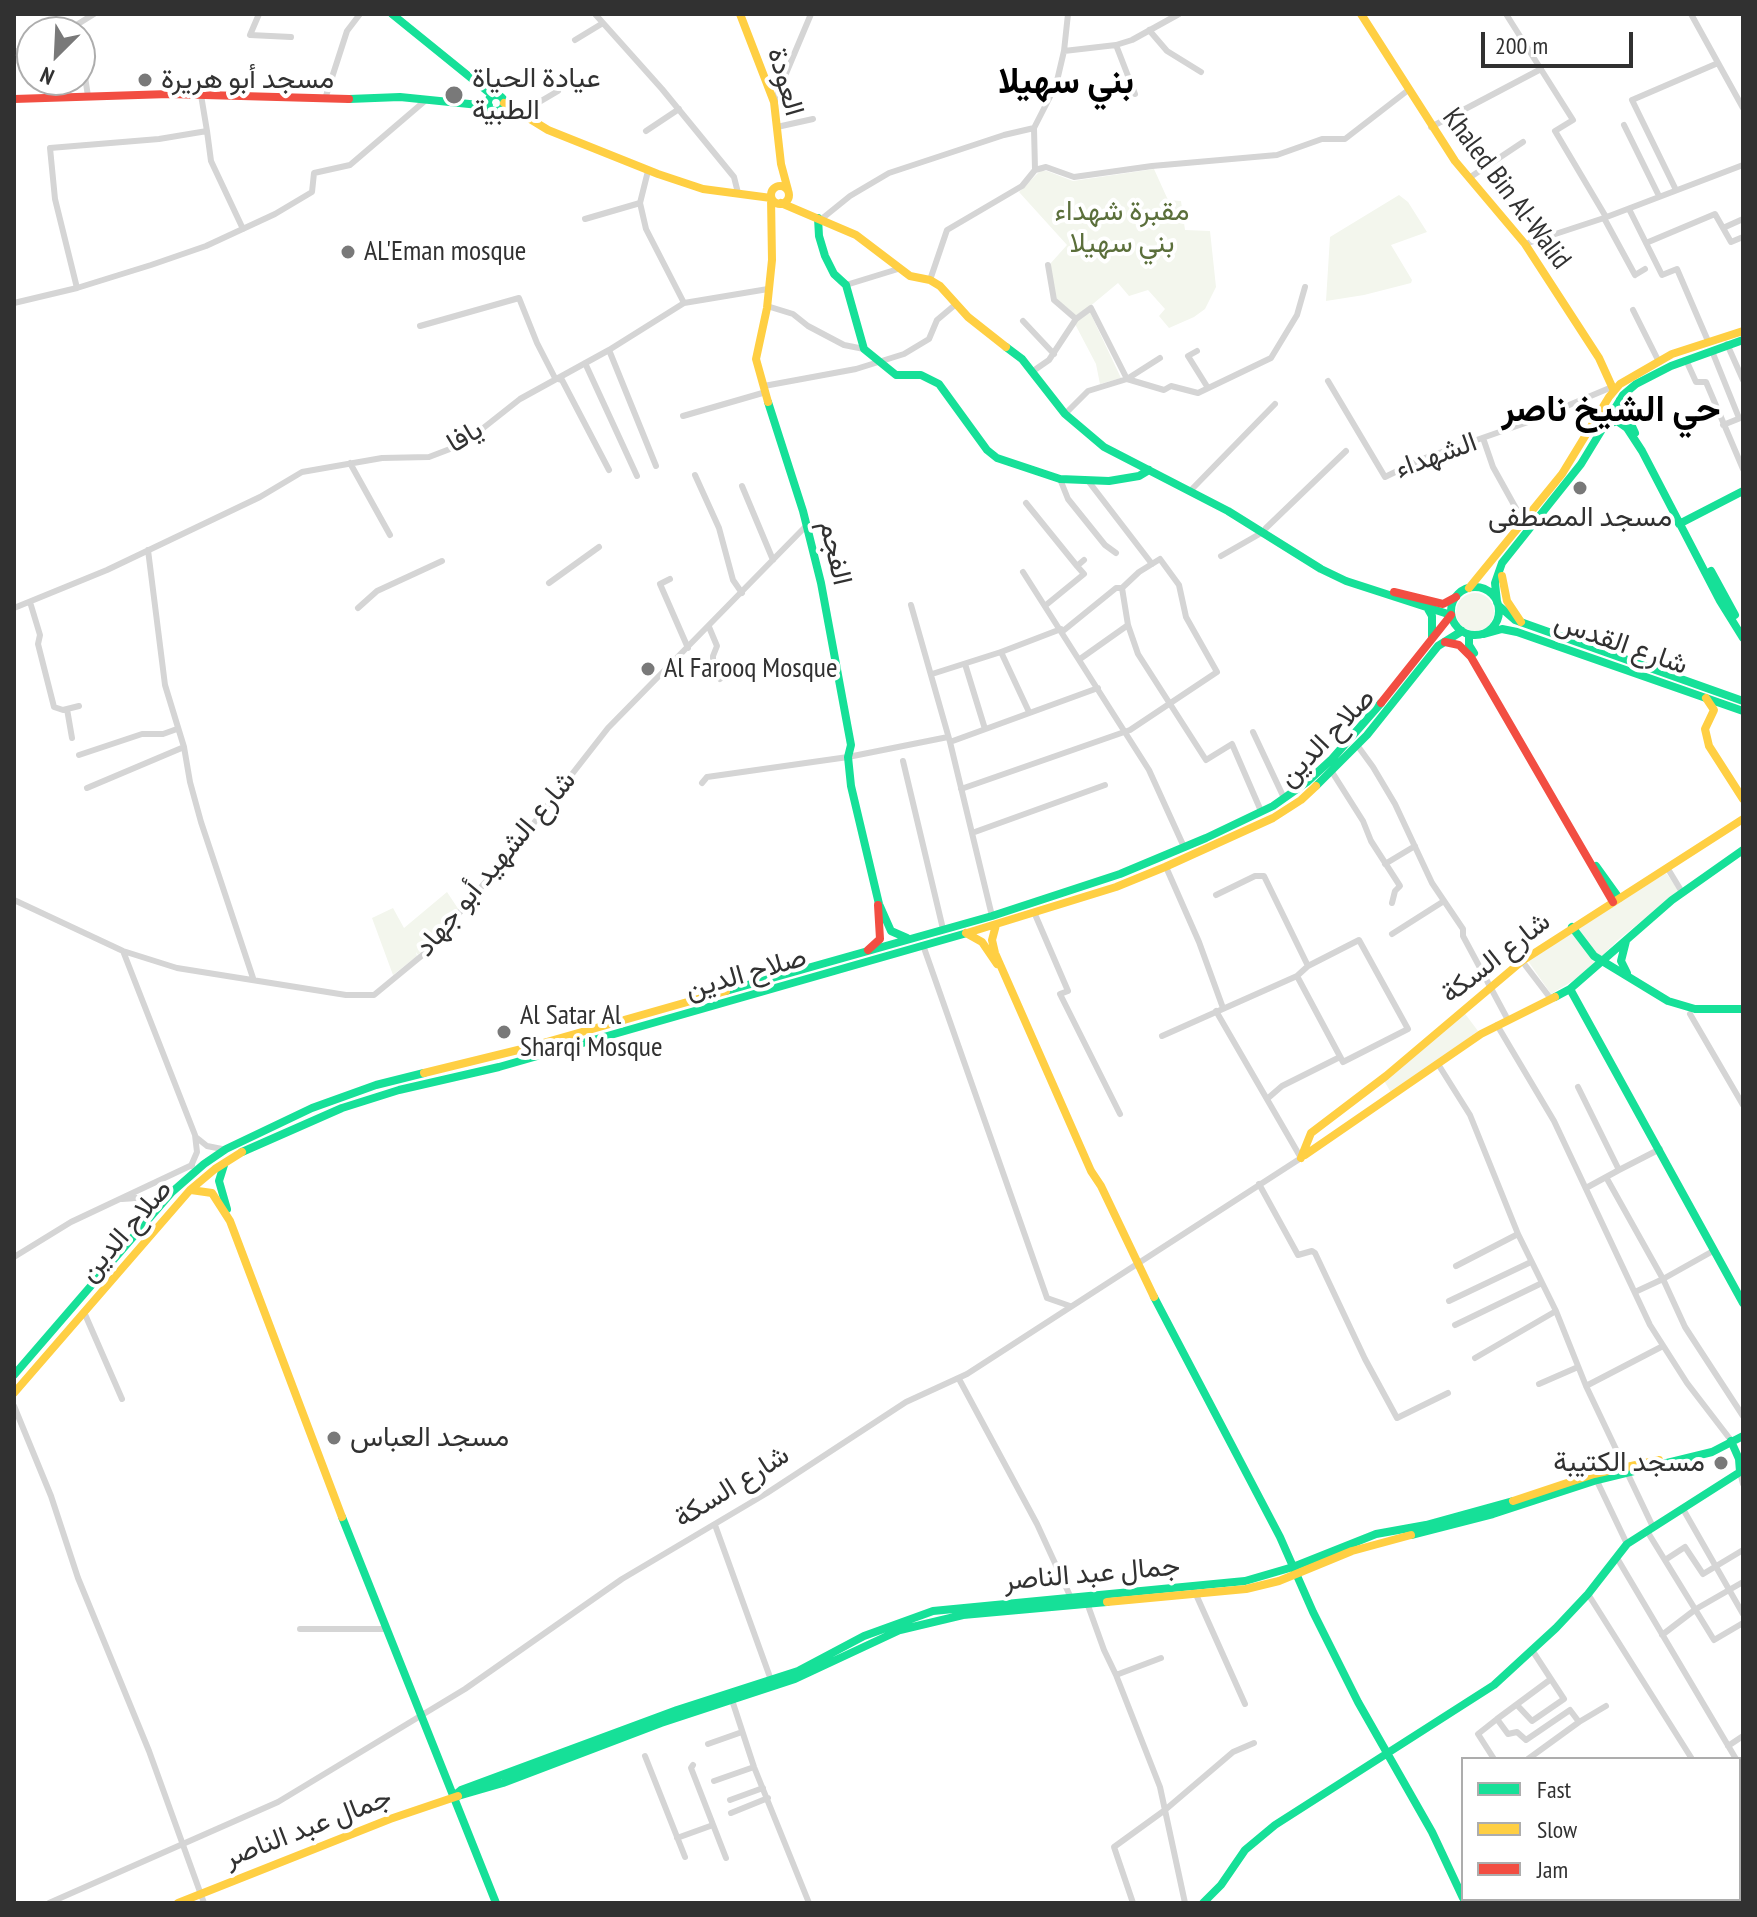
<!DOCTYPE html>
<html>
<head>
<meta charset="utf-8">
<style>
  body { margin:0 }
  #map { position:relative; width:1757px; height:1917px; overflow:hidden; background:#fff; font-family:"PT Sans Narrow",sans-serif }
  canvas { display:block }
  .frame { position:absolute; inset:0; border:16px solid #313131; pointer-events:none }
  .legend { position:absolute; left:1461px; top:1757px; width:280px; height:144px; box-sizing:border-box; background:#fff; border:2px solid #adadad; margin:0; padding:10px 14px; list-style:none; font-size:24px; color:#313131 }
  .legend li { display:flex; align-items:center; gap:16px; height:40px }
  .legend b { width:40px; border:2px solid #adadad }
  .north { position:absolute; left:16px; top:16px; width:80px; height:80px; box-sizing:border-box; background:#fff; border:2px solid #adadad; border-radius:50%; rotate:204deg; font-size:22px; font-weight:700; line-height:32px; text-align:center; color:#313131 }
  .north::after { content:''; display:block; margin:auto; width:28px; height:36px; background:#797979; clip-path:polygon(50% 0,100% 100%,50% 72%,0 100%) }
  .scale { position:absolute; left:1481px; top:32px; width:152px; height:36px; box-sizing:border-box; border:4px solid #313131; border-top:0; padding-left:10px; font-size:24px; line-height:28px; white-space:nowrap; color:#313131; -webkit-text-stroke:6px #fff; paint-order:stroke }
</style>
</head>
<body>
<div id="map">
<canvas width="1757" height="1917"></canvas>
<div class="frame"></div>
<ul class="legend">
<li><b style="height:10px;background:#16e098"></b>Fast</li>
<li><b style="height:10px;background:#ffcf43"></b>Slow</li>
<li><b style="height:10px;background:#f24e42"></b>Jam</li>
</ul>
<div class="north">N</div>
<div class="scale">200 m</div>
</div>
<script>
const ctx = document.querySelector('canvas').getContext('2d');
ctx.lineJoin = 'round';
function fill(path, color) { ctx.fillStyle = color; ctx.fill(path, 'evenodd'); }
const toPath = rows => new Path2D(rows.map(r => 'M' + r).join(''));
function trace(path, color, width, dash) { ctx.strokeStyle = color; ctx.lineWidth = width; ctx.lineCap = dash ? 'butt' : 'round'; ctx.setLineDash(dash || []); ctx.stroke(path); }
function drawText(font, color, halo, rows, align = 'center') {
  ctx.font = font + ' "PT Sans Narrow",Vazirmatn,sans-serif'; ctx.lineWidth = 8; ctx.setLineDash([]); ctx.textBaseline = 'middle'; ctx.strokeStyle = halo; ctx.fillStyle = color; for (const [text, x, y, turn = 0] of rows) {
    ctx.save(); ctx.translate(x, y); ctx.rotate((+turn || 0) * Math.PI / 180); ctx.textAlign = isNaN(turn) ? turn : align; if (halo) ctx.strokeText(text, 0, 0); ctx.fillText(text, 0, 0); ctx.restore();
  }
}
const green = toPath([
  [1154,169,1168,200,1181,201,1185,230,1210,231,1216,287,1205,309,1194,317,1169,328,1159,316,1165,309,1148,290,1129,296,1118,283,1088,308,1121,378,1100,384,1096,364,1075,324,1079,318,1054,297,1050,264,1067,245,1019,192,1040,171,1047,171,1073,181],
  [1399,195,1408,202,1427,232,1391,245,1412,280,1411,283,1364,295,1326,301,1330,237],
  '1456 612a19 19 0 1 1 38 0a19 19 0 1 1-38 0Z',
  [1666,873,1679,891,1618,940,1584,974,1551,994,1528,961],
  [447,892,459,910,418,955,416,952,417,956,393,975,372,918,393,908,404,928],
  [1463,1011,1478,1031,1392,1094,1383,1079]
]);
const street = toPath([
  [259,14,250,35,291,37],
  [595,14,662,89,734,177,738,193],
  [1506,14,1573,120,1555,131,1606,217],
  [1691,14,1743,108],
  [1149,30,1167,51,1201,72],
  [65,32,94,14],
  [575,40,603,23],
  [80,45,88,96],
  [1116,45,1135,94],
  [1064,51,1116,45,1132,40,1179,14],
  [14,52,32,46],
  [325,99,347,31,360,14],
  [774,102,811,14],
  [519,114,558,91],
  [1624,125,1659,196],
  [777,127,813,119],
  [1431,127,1541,69],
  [207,131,211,161,243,229],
  [646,131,679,109],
  [1035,170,1034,128,1056,85,1064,51,1068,14],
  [648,171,640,203,646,229,684,303],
  [1469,178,1523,142],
  [1676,190,1632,100,1718,63],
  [1629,209,1662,275,1677,269,1708,341],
  [824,217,850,196,889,173,1004,135,1034,128],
  [1604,218,1743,165],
  [585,219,640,203],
  [1723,228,1743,219],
  [1646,243,1715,214,1731,242,1743,237],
  [1525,244,1604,218,1635,275,1645,269],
  [930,280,947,230,1022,186,1035,170,1046,167,1074,177,1152,166,1277,155,1322,139,1345,139,1407,91],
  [846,285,898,269],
  [77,288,55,199,50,148,159,139,207,131,201,95],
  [14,303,77,288,151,265,206,246,275,214,312,192,314,173,350,165,426,100],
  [767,306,793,314,808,326,844,345,864,349],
  [1633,310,1658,360],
  [1076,319,1091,308,1127,379,1160,358],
  [1023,321,1054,354],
  [420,326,519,298,537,343,555,378,562,380,609,470],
  [1727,344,1743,380],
  [609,350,656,466],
  [1197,351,1188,356,1208,388],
  [1712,351,1739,418],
  [1686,360,1696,382,1706,382,1743,469],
  [585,363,637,476],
  [1036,369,1049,360,1076,319,1054,300,1048,265],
  [1328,381,1385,477,1422,459,1531,421,1612,387],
  [764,386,856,369,904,354,929,339,937,320,956,304],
  [1068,411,1088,391,1127,379,1164,390,1171,386,1198,393,1271,358,1297,315,1305,287],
  [683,416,766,392],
  [1723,425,1743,417],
  [1483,438,1493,467,1523,521],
  [350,463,390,535],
  [695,475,719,528,733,580,742,593],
  [1060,479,1068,499,1105,545,1116,553],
  [1089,482,1152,564],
  [742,486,773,560],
  [1193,488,1275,404],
  [1026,503,1077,566,1084,560],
  [1266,528,1346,451],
  [148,550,165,685,184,747,190,782,201,822,253,978],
  [1221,556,1263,532],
  [1023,572,1149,770,1184,847],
  [670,579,660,584,688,648],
  [549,583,599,547],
  [1122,588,1128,625,1138,654,1206,760,1232,744,1261,811],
  [30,602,40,635,38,644,54,707,63,710,79,706],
  [911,605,950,742,992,916],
  [1046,605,1084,574,1077,566],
  [14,608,107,570,260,497,302,472,382,458,429,457,463,444,520,399,609,350,684,303,768,289],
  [358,608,377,591,442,561],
  [709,627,717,646,713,656,713,667,720,679],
  [1001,652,1029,712],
  [1080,659,1128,625],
  [965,664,985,729],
  [932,674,1001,652,1061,629],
  [67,709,72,738],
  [1253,732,1284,798],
  [950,742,1098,688],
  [1357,745,1373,767,1395,804,1432,883,1463,929,1463,936,1508,1020],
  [79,755,142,734,163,734,177,729],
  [903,761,943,929],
  [1332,772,1363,821,1371,841,1400,886,1395,891,1392,903],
  [702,783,707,777,848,757,948,737],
  [87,788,184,747],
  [961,789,1130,730,1217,672,1186,617,1179,585,1160,559,1139,572,1122,588,1116,588,1063,631],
  [972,833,1105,785],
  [1385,864,1415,846],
  [1166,867,1199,942,1223,1008],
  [1668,869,1682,892],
  [1216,895,1255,876,1264,876,1308,966],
  [14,900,123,951,177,968,346,995,374,995,425,953,512,851,608,728,806,526],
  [1034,912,1068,991,1060,994,1120,1114],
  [1392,934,1444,901],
  [923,945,1047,1298,1070,1306],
  [123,951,195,1135,197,1152,191,1166],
  [1522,961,1551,999],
  [1690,1014,1743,1105],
  [1497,1025,1554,1121,1650,1325,1687,1383,1730,1439],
  [1162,1036,1297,976,1308,966,1359,940,1408,1029,1343,1062,1297,976],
  [1438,1064,1470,1115,1518,1234,1556,1311,1586,1386,1653,1527],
  [1578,1087,1619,1170,1660,1149],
  [1267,1099,1282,1086,1340,1057],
  [197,1138,207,1146,222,1149],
  [1606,1177,1663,1279,1635,1292],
  [1259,1184,1298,1255,1312,1251,1315,1253,1365,1359,1397,1418,1448,1393],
  [1586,1188,1619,1170],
  [122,1199,137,1198,145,1201,150,1207,151,1216],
  [1713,1251,1663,1279,1685,1327,1743,1416],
  [14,1257,71,1222,192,1165],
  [1456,1266,1518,1234],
  [1449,1301,1531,1262],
  [84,1312,122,1399],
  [1455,1325,1542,1283],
  [1475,1358,1556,1311],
  [959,1379,1037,1524,1071,1598],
  [1539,1384,1578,1367],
  [1586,1386,1663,1346],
  [14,1406,51,1496,78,1578,149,1751,204,1903],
  [1740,1472,1743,1484],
  [1596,1479,1627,1544],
  [1683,1509,1743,1614],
  [715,1525,771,1680],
  [1647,1531,1714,1640,1743,1623],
  [1617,1558,1736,1759],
  [1665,1560,1685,1547,1703,1574,1743,1550],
  [1194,1590,1245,1704],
  [1588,1594,1692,1759],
  [1086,1600,1104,1650,1116,1675,1160,1787,1185,1903],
  [300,1629,385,1629],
  [1662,1635,1696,1609,1743,1582],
  [1116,1675,1161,1658],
  [731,1697,754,1767,809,1903],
  [1517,1705,1532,1721,1564,1699,1532,1650],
  [1497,1719,1551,1679],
  [708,1744,742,1732],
  [1728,1746,1743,1736],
  [645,1756,685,1857],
  [1494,1759,1478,1734,1497,1719,1508,1734,1517,1732,1526,1740,1570,1710,1579,1722],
  [1528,1759,1579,1722,1606,1706],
  [1739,1764,1743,1771],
  [693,1765,691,1768,726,1858],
  [714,1781,754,1767],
  [730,1800,763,1788],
  [731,1813,768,1798],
  [677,1838,713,1825],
  [1574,1899,1576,1903],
  [1613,1899,1615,1903],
  [49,1903,278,1802,465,1689,622,1579,767,1493,906,1402,967,1374,1301,1158,1216,1011],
  [1133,1903,1114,1847,1165,1810,1233,1752,1254,1743]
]);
const fast = toPath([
  [392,14,492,95],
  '488 103a8 8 0 1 1 16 0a8 8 0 1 1-16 0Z',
  [349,99,400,97,489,106],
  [818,218,819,236,825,256,834,274,846,285,864,349,896,375,921,375,939,384,987,450,997,458,1060,479,1109,481,1139,476,1149,470],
  [1006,347,1022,359,1065,414,1104,447,1228,511,1321,569,1346,581,1451,615],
  [1620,400,1635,433],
  [768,402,803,511,821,583,851,745,848,757,851,786,879,904,891,931,907,938],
  [1606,425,1617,421,1627,428,1642,451,1720,601,1743,638],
  [1679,524,1743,491],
  [1711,571,1735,615],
  '1451 611a24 24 0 1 1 48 0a24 24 0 1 1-48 0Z',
  [1497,602,1495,583,1502,563,1581,464,1623,395,1636,384,1671,366,1743,340],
  [1499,606,1515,620,1743,701],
  [1428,609,1432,616,1432,637],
  [1484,634,1502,629,1517,632,1743,711],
  [1469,635,1469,645,1474,653],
  [1316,786,1367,735,1438,646,1462,631],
  [1596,866,1619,898],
  [1572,927,1594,956,1668,1001,1695,1009,1743,1009],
  [1626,941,1621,961,1627,973],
  [1570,989,1743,1303],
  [726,991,992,916,1120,874,1206,838,1273,806,1307,782,1332,759,1381,703],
  [1555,997,1570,989,1672,900,1743,850],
  [242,1152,342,1108,399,1090,499,1067,967,933],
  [224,1165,219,1181,227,1209],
  [1154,1297,1280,1537,1313,1612,1358,1702,1432,1832,1463,1898],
  [14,1375,172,1192,204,1164,226,1149,312,1108,376,1085,424,1073],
  [342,1517,496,1903],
  [1411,1535,1493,1514,1597,1480,1712,1452,1743,1436],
  [455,1795,461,1790,677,1710,798,1671,864,1636,933,1611,1245,1581,1293,1567,1376,1534,1426,1525,1513,1501],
  [458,1796,503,1783,661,1723,795,1679,900,1630,963,1615,1107,1602],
  [1203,1903,1221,1885,1245,1850,1275,1825,1494,1685,1556,1628,1588,1594,1627,1544,1740,1472,1739,1459,1731,1441]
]);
const slow = toPath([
  [740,14,774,102,781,164,788,190],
  [1361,14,1455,161,1525,244,1599,358,1614,391],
  [504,103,548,130,658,174,703,189,771,198,772,260,767,308,756,359,768,402],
  '771 195a9 9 0 1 1 18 0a9 9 0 1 1-18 0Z',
  [781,203,856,235,910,276,930,280,940,286,968,317,1006,347],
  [1502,576,1507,601,1521,622],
  [1469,588,1562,474,1609,397,1620,384,1672,354,1743,331],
  [1706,698,1714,710,1705,729,1709,746,1743,799],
  [996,925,992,940,995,953,1091,1171,1101,1186,1154,1297],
  [966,933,982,942,997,964],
  [967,933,1116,887,1165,867,1273,818,1301,800,1316,786],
  [424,1073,522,1049,726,991],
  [1305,1155,1481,1034,1555,997],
  [1301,1158,1311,1133,1386,1076,1522,961,1743,819],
  [191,1190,212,1193,230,1221,342,1517],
  [14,1393,190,1190,215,1169,242,1152],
  [1513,1501,1594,1474,1659,1460],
  [1107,1602,1246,1589,1279,1581,1352,1551,1411,1535],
  [178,1903,390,1819,458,1796]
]);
const jam = toPath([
  [14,99,169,94,349,99],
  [1394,592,1443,604,1456,597],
  [1445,642,1459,645,1471,657,1613,902],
  [1381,703,1451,615],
  [868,950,880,939,878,905]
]);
const markers = [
  [145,80,8,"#797979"],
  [454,95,10,"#797979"],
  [348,252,8,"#797979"],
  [1580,488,8,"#797979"],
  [648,669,8,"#797979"],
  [504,1032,8,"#797979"],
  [334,1438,8,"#797979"],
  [1721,1463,8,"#797979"]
];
const poiNames = [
  ["عيادة الحياة",472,79],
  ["الطبية",472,111],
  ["مسجد أبو هريرة",161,80],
  ["AL'Eman mosque",364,252],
  ["مسجد المصطفى",1580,518,"center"],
  ["Al Farooq Mosque",664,669],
  ["Al Satar Al",520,1016],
  ["Sharqi Mosque",520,1048],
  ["مسجد العباس",350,1438],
  ["مسجد الكتيبة",1705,1463,"right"]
];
const streetNames = [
  ["العودة",785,82,74],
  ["Khaled Bin Al-Walid",1506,189,53],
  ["يافا",465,437,-31],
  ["الشهداء",1436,456,-20],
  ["الفجم",835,553,77],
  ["شارع القدس",1621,644,19],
  ["صلاح الدين",1327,738,-46],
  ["شارع الشهيد أبو جهاد",496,864,-50],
  ["شارع السكة",1496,958,-38],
  ["صلاح الدين",746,974,-16],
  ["صلاح الدين",126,1231,-49],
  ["شارع السكة",732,1487,-32],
  ["جمال عبد الناصر",1092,1574,-5],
  ["جمال عبد الناصر",308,1828,-21]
];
const parkNames = [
  ["مقبرة شهداء",1122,212],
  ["بني سهيلا",1122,244]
];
const districtNames = [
  ["بني سهيلا",1066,83],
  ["حي الشيخ ناصر",1611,411]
];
fill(green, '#f3f6ed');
trace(street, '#d5d5d5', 6);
trace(fast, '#16e098', 8);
trace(slow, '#ffcf43', 8);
trace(jam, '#f24e42', 8);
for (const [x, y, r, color] of markers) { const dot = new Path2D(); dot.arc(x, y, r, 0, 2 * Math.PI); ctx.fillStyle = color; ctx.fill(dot); trace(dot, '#fff', 3); }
drawText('28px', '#313131', '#fff', poiNames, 'left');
drawText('28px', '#313131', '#fff', streetNames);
drawText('28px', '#5b6f3b', '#fff', parkNames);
drawText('bold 36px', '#000', '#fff', districtNames);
</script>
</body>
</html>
